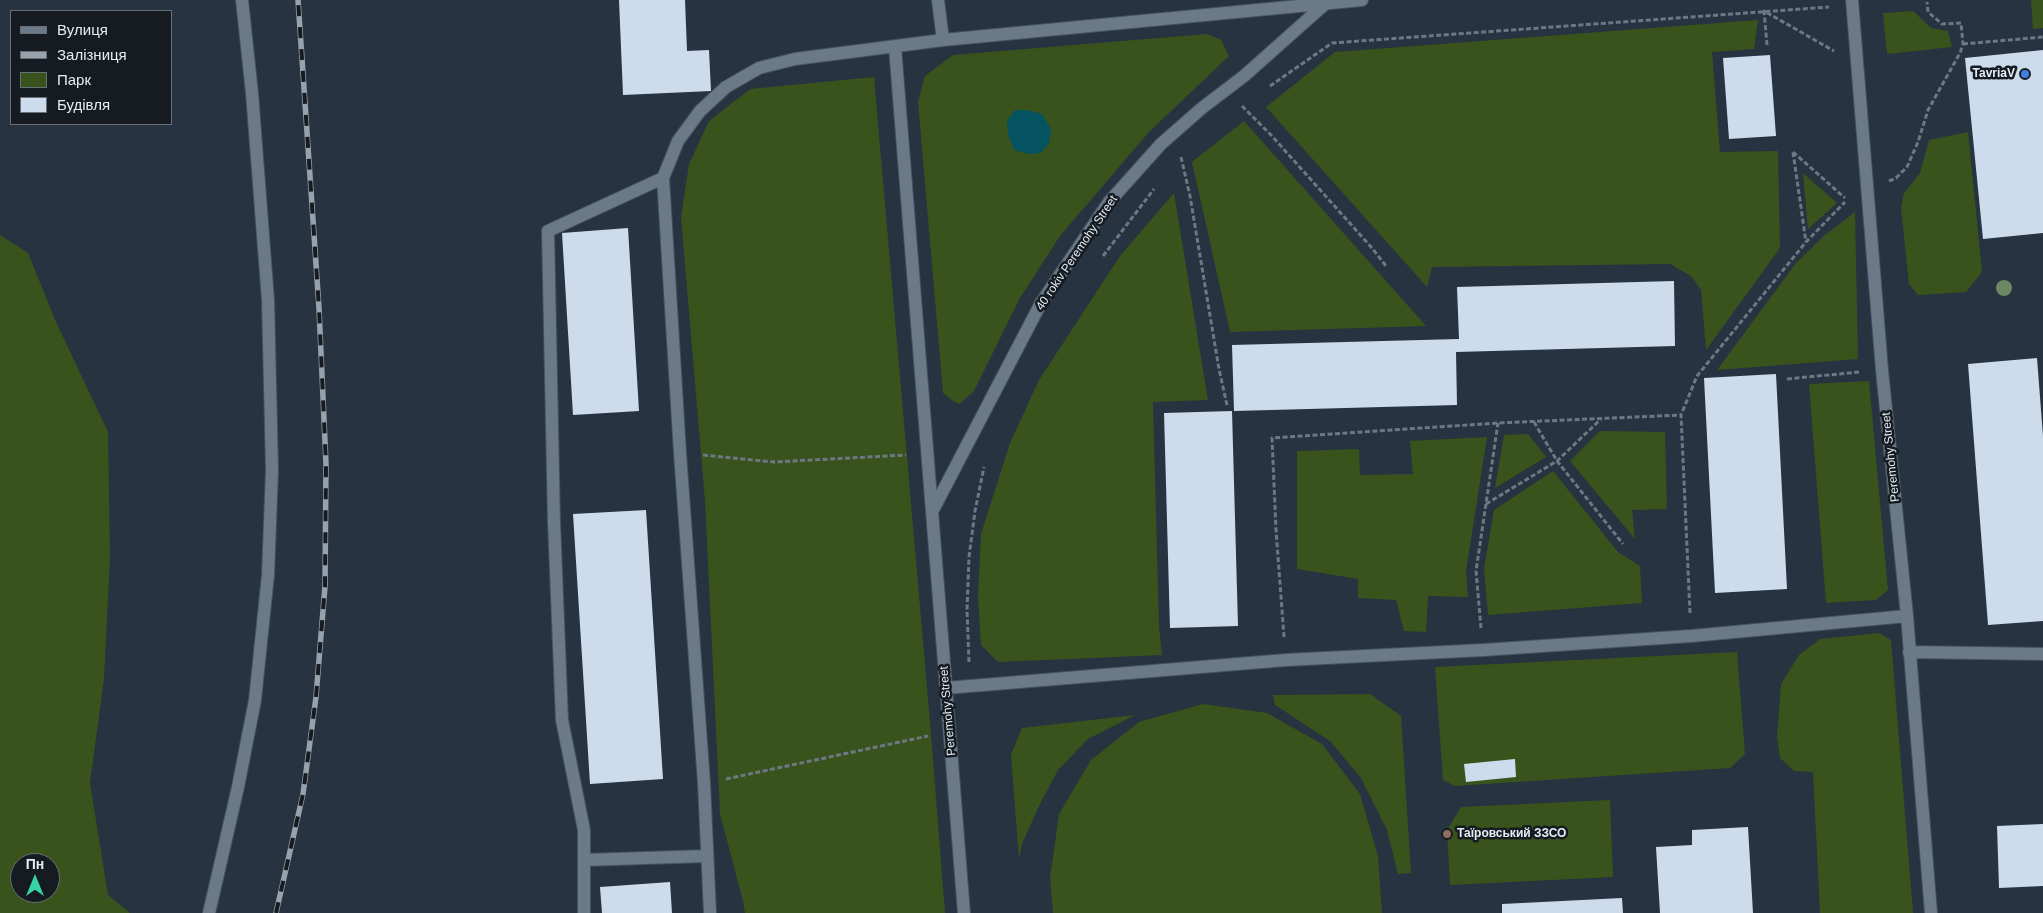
<!DOCTYPE html>
<html>
<head>
<meta charset="utf-8">
<style>
  body { margin:0 }
  #map { position:relative; width:2043px; height:913px; overflow:hidden; background:#273341; font-family:Helvetica,sans-serif }
  canvas { display:block }
  .legend { position:absolute; left:10px; top:10px; width:162px; height:115px; box-sizing:border-box; background:#151b21; border:1px solid #686f76; margin:0; padding:6px 9px; list-style:none; font-size:15px; color:#e4edf5 }
  .legend li { display:flex; align-items:center; gap:10px; height:25px }
  .legend b { width:25px; border:1px solid #686f76 }
  .north { position:absolute; left:10px; top:853px; width:50px; height:50px; box-sizing:border-box; background:#151b21; border:1px solid #686f76; border-radius:50%; rotate:0deg; font-size:14px; font-weight:700; line-height:20px; text-align:center; color:#e4edf5 }
  .north::after { content:''; display:block; margin:auto; width:18px; height:22px; background:#36d4a7; clip-path:polygon(50% 0,100% 100%,50% 72%,0 100%) }
</style>
</head>
<body>
<div id="map">
<canvas width="2043" height="913"></canvas>
<ul class="legend">
<li><b style="height:6px;background:#6b7a89"></b>Вулиця</li>
<li><b style="height:6px;background:#98a2ad"></b>Залізниця</li>
<li><b style="height:14px;background:#39531c"></b>Парк</li>
<li><b style="height:14px;background:#ccdced"></b>Будівля</li>
</ul>
<div class="north">Пн</div>
</div>
<script>
const ctx = document.querySelector('canvas').getContext('2d');
ctx.lineJoin = 'round';
function fill(path, color) { ctx.fillStyle = color; ctx.fill(path, 'evenodd'); }
const toPath = rows => new Path2D(rows.map(r => 'M' + r).join(''));
function trace(path, color, width, dash) { ctx.strokeStyle = color; ctx.lineWidth = width; ctx.lineCap = dash ? 'butt' : 'round'; ctx.setLineDash(dash || []); ctx.stroke(path); }
function drawText(font, color, halo, rows, align = 'center') {
  ctx.font = font + ' Helvetica,sans-serif'; ctx.lineWidth = 5; ctx.setLineDash([]); ctx.textBaseline = 'middle'; ctx.strokeStyle = halo; ctx.fillStyle = color; for (const [text, x, y, turn = 0] of rows) {
    ctx.save(); ctx.translate(x, y); ctx.rotate((+turn || 0) * Math.PI / 180); ctx.textAlign = isNaN(turn) ? turn : align; if (halo) ctx.strokeText(text, 0, 0); ctx.fillText(text, 0, 0); ctx.restore();
  }
}
const green = toPath([
  [2031,0,2043,0,2043,28,2033,29],
  [1913,11,1931,28,1948,31,1952,47,1887,54,1883,13],
  [1758,20,1754,49,1712,52,1720,152,1778,151,1780,248,1706,350,1701,290,1691,276,1670,264,1432,267,1427,287,1266,107,1335,52],
  [1207,34,1221,40,1229,56,1149,132,1060,236,1020,298,974,391,959,404,953,401,943,393,918,102,925,76,953,55],
  [874,77,930,722,945,913,745,913,743,901,720,814,705,501,681,217,689,164,709,121,750,89],
  [1244,121,1426,326,1230,332,1192,162],
  [1968,132,1982,272,1966,292,1918,295,1909,284,1901,208,1904,193,1920,173,1929,140],
  [1803,173,1837,203,1808,229],
  [1174,193,1208,400,1153,402,1159,627,1162,655,998,662,981,645,978,597,981,534,1010,443,1039,380,1120,256],
  [1855,212,1858,359,1717,370,1796,263,1825,235],
  [0,235,28,253,56,322,108,432,110,558,104,679,90,783,108,895,130,913,0,913],
  [20,863,50,863,50,893,20,893],
  [1869,381,1888,590,1876,600,1826,603,1809,384],
  [1600,431,1665,432,1667,509,1632,510,1635,539,1570,461],
  [1528,434,1546,457,1495,488,1504,435],
  [1487,437,1466,571,1468,597,1428,596,1426,632,1404,631,1396,600,1358,598,1358,579,1297,569,1297,451,1359,449,1360,475,1413,474,1410,441],
  [1553,471,1618,552,1640,566,1642,603,1488,615,1484,569,1494,510],
  [1879,633,1891,640,1913,913,1820,913,1813,772,1794,771,1780,758,1777,737,1781,684,1799,655,1820,639],
  [1737,652,1745,754,1730,768,1455,786,1443,780,1435,667],
  [1370,694,1401,716,1411,873,1398,874,1387,830,1361,778,1330,741,1275,705,1273,695],
  [1203,704,1267,713,1322,744,1360,794,1378,856,1382,913,1053,913,1050,878,1059,814,1091,760,1139,722],
  [1135,715,1088,739,1058,770,1039,806,1022,844,1019,859,1011,755,1022,728],
  [1610,800,1613,877,1450,885,1447,830,1461,807]
]);
const water = toPath([
  [1015,110,1026,110,1042,114,1051,129,1049,143,1041,153,1029,154,1014,150,1008,135,1007,121]
]);
const building = toPath([
  [619,0,685,0,687,51,709,50,711,91,623,95],
  [2043,50,2043,233,1983,239,1965,58],
  [1770,55,1776,136,1729,139,1723,58],
  [628,228,639,411,573,415,562,233],
  [1674,281,1675,346,1456,352,1457,405,1234,411,1232,345,1459,339,1457,287],
  [2037,358,2043,436,2043,621,1988,625,1968,364],
  [1776,374,1787,589,1715,593,1704,378],
  [1232,411,1238,626,1170,628,1164,413],
  [646,510,663,779,590,784,573,514],
  [1515,759,1516,777,1466,782,1464,764],
  [2043,824,2043,886,1999,888,1997,826],
  [1748,827,1753,913,1660,913,1656,847,1692,845,1692,830],
  [670,882,672,913,602,913,600,887],
  [1622,898,1623,913,1502,913,1502,904]
]);
const path = toPath([
  [1963,44,2043,37],
  [1767,45,1764,11,1834,51],
  [1270,86,1332,43,1829,7],
  [1242,106,1271,135,1372,248,1386,266],
  [1793,152,1845,198],
  [1793,152,1806,242],
  [1181,157,1190,196,1219,369,1227,405],
  [1889,181,1896,178,1907,167,1918,142,1928,110,1960,53,1963,44,1961,23,1942,24,1928,12,1927,2],
  [1103,256,1154,189],
  [1787,379,1859,372],
  [1534,422,1557,461,1623,544],
  [703,455,774,462,906,455],
  [1486,504,1557,461,1601,419],
  [1690,613,1681,415,1697,376,1806,242,1845,202],
  [1481,628,1476,571,1498,423],
  [1284,637,1276,530,1272,438,1498,423,1681,415],
  [969,662,967,610,969,557,975,511,984,467],
  [726,779,928,736]
]);
const minor = toPath([
  [938,0,943,40],
  [1852,0,1882,370,1907,616,1931,913],
  [895,47,964,913],
  [933,510,1041,303,1109,202,1161,144,1202,108,1244,76,1325,4],
  [1909,652,2043,654],
  [946,688,1286,660,1483,650,1691,636,1907,616],
  [584,860,707,856],
  [209,913,238,787,255,700,268,575,272,470,268,300,252,93,242,0],
  [584,913,584,830,562,720,554,522,548,231,663,178],
  [710,913,704,783,680,453,663,178,678,141,700,111,726,87,759,68,795,59,943,40,1362,0]
]);
const rail = toPath([
  [276,913,303,794,316,697,325,586,326,464,319,308,298,0]
]);
const trees = [
  [2004,288]
];
const markers = [
  [2025,74,5,"#3f7fe0"],
  [1447,834,5,"#8d6e63"]
];
const poiNames = [
  ["TavriaV",2015,74],
  ["Таїровський ЗЗСО",1457,834,"left"]
];
const streetNames = [
  ["40 rokiv Peremohy Street",1077,253,-56],
  ["Peremohy Street",1891,457,-96],
  ["Peremohy Street",948,711,-95]
];
fill(green, '#39531c');
fill(water, '#055360');
fill(building, '#ccdced');
trace(minor, '#46525d', 14);
trace(path, '#6d7884', 3, [5, 2.5]);
trace(minor, '#6b7a89', 12);
trace(rail, '#98a2ad', 5.5);
trace(rail, '#151b21', 4, [11]);
ctx.fillStyle = '#6c8861';
for (const [x, y] of trees) { ctx.beginPath(); ctx.arc(x, y, 8, 0, 2 * Math.PI); ctx.fill(); }
for (const [x, y, r, color] of markers) { const dot = new Path2D(); dot.arc(x, y, r, 0, 2 * Math.PI); ctx.fillStyle = color; ctx.fill(dot); trace(dot, '#151b21', 2); }
drawText('bold 12px', '#e4edf5', '#151b21', poiNames, 'right');
drawText('12px', '#e4edf5', '#151b21', streetNames);
</script>
</body>
</html>
